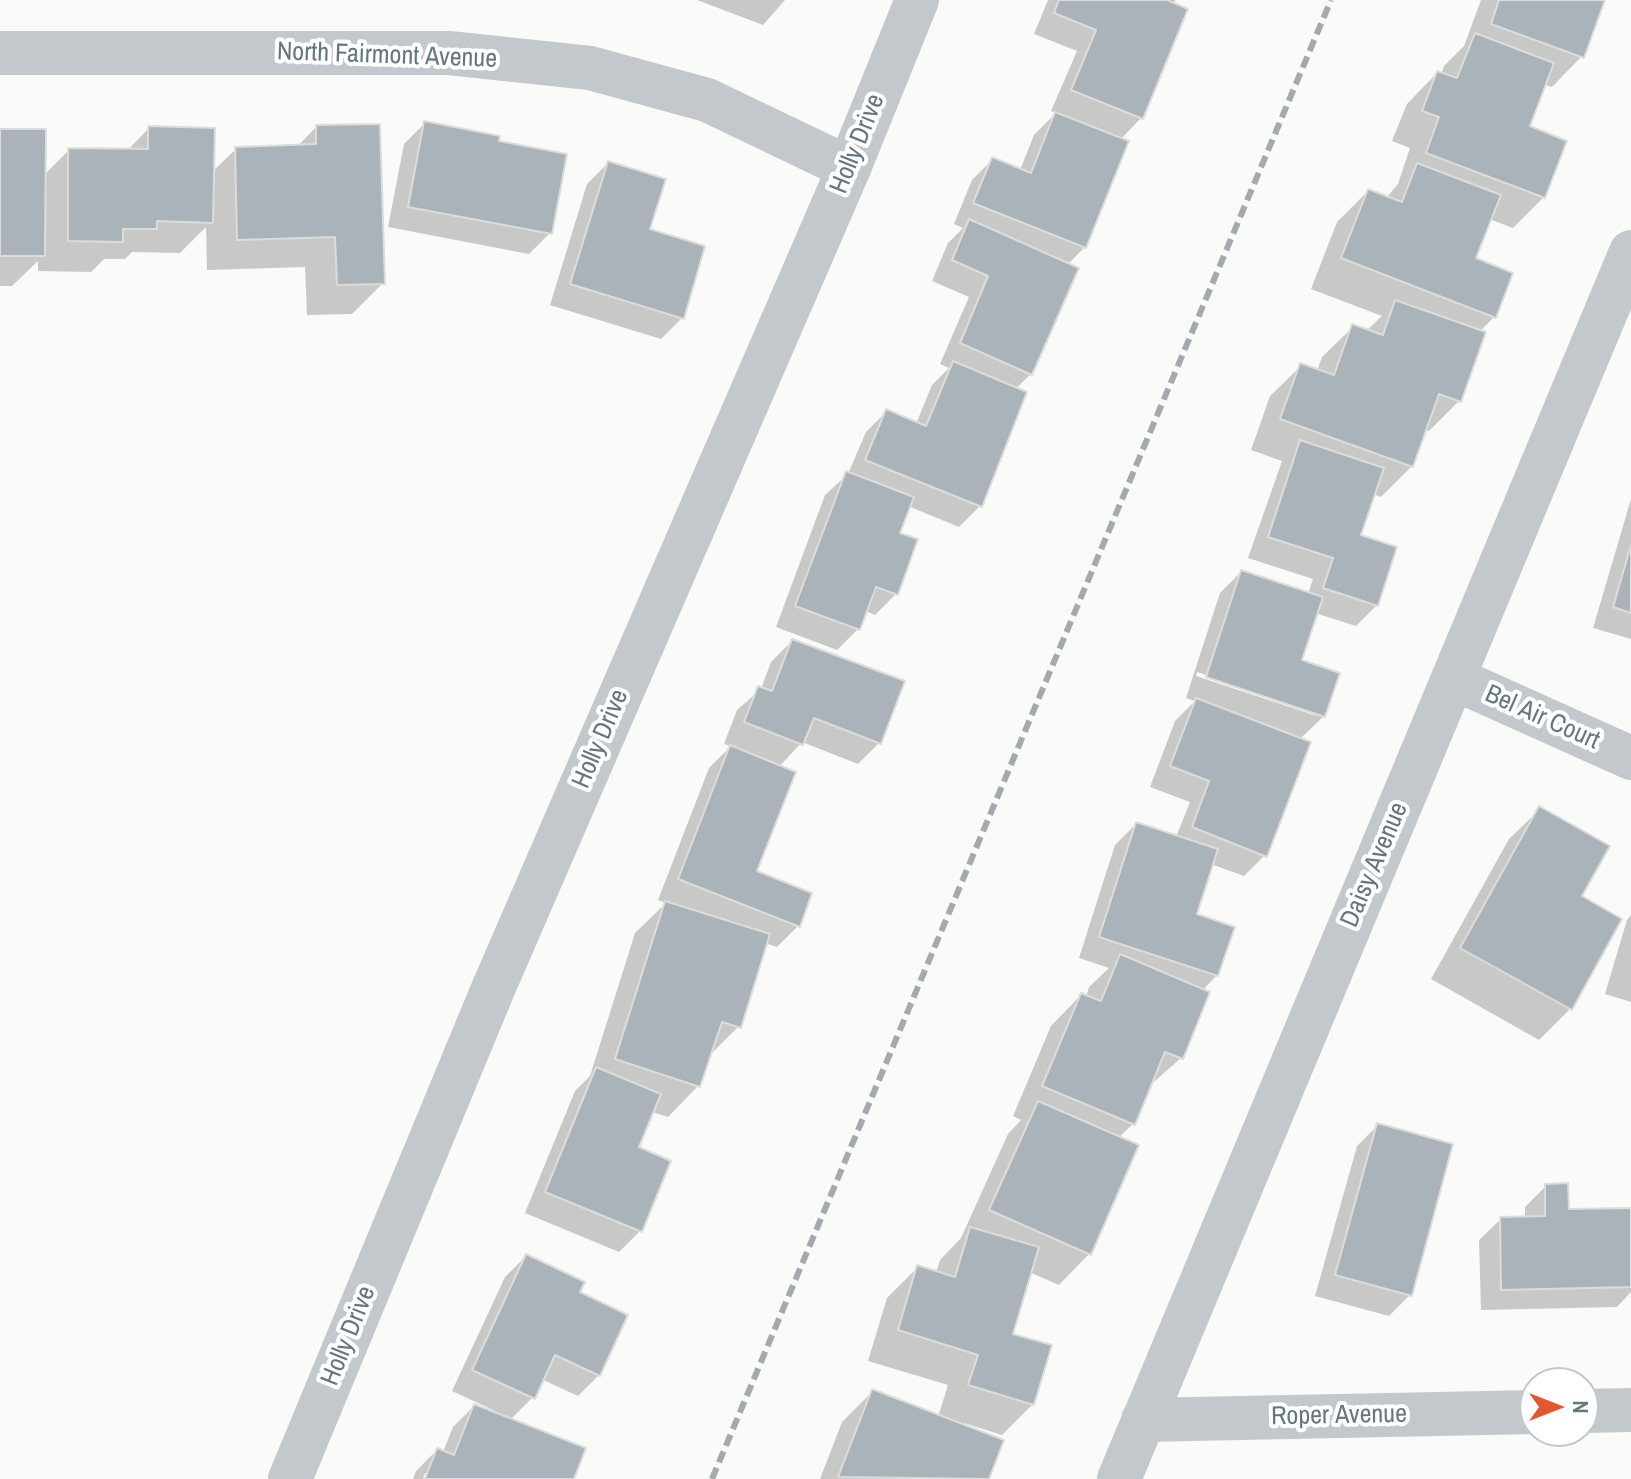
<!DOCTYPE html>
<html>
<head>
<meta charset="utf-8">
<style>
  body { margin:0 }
  #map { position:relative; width:1631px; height:1479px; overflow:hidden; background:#fafaf8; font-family:"Archivo Narrow",sans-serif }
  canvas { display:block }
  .north { position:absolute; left:1519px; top:1367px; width:80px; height:80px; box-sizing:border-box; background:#fff; border:2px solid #c1c8cd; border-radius:50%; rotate:90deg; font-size:22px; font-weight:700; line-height:32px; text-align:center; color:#657683 }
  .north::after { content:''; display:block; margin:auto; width:28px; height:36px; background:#e4572e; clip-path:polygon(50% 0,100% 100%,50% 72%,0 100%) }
</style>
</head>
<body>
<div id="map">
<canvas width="1631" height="1479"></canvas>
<div class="north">N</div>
</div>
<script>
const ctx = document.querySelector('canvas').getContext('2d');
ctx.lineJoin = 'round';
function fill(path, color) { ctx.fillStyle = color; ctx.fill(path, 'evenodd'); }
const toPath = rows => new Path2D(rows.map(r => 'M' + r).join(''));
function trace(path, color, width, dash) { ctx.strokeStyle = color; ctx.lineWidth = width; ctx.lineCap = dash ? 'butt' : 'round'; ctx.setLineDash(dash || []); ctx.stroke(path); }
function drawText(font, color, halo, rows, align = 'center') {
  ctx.font = font + ' "Archivo Narrow",sans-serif'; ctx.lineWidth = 8; ctx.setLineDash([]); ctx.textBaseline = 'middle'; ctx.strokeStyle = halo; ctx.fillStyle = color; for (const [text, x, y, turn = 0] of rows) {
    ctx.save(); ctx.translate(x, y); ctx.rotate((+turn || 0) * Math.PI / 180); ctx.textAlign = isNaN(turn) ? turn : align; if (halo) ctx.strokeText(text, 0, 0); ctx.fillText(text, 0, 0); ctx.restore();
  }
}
const shadow = toPath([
  [697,0,785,0,763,25],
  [1048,0,1175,0,1141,118,1120,140,1085,247,1067,265,1031,374,1015,389,980,506,959,527,908,506,898,534,896,594,875,615,865,611,858,629,837,650,776,627,825,495,848,474,866,432,887,411,916,424,932,385,949,368,940,364,969,297,932,281,948,243,963,228,954,224,972,180,993,159,1020,170,1034,135,1056,113,1051,111,1077,51,1034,34],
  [1481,0,1605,0,1582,56,1552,87,1544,84,1528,128,1544,197,1513,228,1489,219,1474,260,1494,317,1479,332,1459,401,1429,431,1425,430,1412,466,1381,497,1373,494,1359,536,1377,605,1356,626,1315,613,1300,661,1324,716,1300,739,1265,855,1244,876,1211,864,1194,915,1217,975,1202,991,1181,1058,1148,1087,1133,1124,1118,1138,1089,1254,1059,1285,1029,1272,1010,1335,1033,1404,1002,1435,964,1423,963,1426,1001,1441,986,1479,820,1479,842,1422,872,1392,938,1417,948,1385,868,1361,887,1298,918,1267,936,1273,940,1260,961,1238,1008,1134,1021,1120,1013,1116,1051,1026,1081,995,1086,997,1089,987,1109,968,1079,958,1115,845,1136,824,1176,837,1190,802,1150,787,1175,721,1195,701,1186,698,1220,593,1241,572,1308,594,1313,579,1248,558,1282,461,1251,450,1270,396,1301,366,1317,371,1322,357,1353,327,1366,331,1382,316,1311,289,1337,222,1368,191,1386,198,1398,184,1410,148,1392,141,1407,104,1437,73,1441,75,1444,66,1464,46],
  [1197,672,1314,711,1314,715,1196,676],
  [425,123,497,143,550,233,529,254,388,227,404,144],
  [316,127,383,283,352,314,307,315,305,267,207,270,206,227,180,253,132,252,125,259,104,259,91,272,38,271,38,261,12,286,0,286,0,131,44,175,69,150,127,151,149,128,212,172,236,149,297,147],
  [608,163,682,318,661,339,550,305,587,184],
  [1631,499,1631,639,1593,628],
  [792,641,879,743,858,764,802,742,779,767,754,873,810,895,798,926,777,947,765,943,739,1026,708,1057,698,1086,668,1117,652,1112,636,1148,640,1231,619,1252,525,1213,575,1091,590,1076,635,933,666,903,658,900,709,768,731,746,724,744,737,710,761,689,771,662],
  [1540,809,1580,897,1619,920,1570,1009,1539,1040,1431,979,1509,839],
  [1631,915,1631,1002,1605,994,1627,920],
  [1378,1125,1410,1295,1389,1316,1315,1296,1357,1146],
  [1546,1186,1567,1211,1631,1210,1631,1292,1617,1307,1481,1310,1479,1240,1501,1219,1525,1218,1525,1207],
  [526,1256,577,1293,599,1375,578,1396,541,1379,533,1397,510,1420,572,1479,427,1479,430,1473,425,1473,423,1479,413,1479,416,1471,437,1450,443,1452,453,1427,474,1406,491,1413,493,1410,452,1391,505,1277]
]);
const building = toPath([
  [1059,0,1167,0,1188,9,1143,119,1071,90,1096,30,1054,13,1059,0],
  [1499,0,1605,0,1584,58,1491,24,1499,0],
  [1475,33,1554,63,1530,126,1567,141,1545,198,1426,153,1439,117,1422,111,1437,71,1457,78,1475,33],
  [1055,112,1129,141,1086,248,973,203,992,157,1031,173,1055,112],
  [424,121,500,136,499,141,567,154,552,234,408,207,424,121],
  [380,124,385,284,337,285,335,237,237,240,235,147,316,144,316,125,380,124],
  [148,126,215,128,213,223,157,221,157,229,123,229,123,242,68,241,68,148,148,149,148,126],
  [0,129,46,129,45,256,0,256,0,129],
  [608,161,666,179,650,229,705,246,684,319,570,284,608,161],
  [1417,163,1501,195,1476,258,1513,273,1496,318,1341,258,1368,189,1402,202,1417,163],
  [969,219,1079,268,1032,375,960,343,988,276,952,260,969,219],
  [1395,300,1486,332,1461,402,1439,394,1413,467,1280,419,1300,363,1334,375,1352,324,1383,335,1395,300],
  [953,361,1027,392,982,507,865,460,886,409,926,426,953,361],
  [1300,440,1384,468,1361,535,1397,547,1378,606,1323,588,1333,558,1268,537,1300,440],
  [846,471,914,497,900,533,918,539,898,595,876,587,860,630,795,606,846,471],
  [1631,545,1631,613,1613,607,1631,545],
  [1241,570,1323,597,1302,660,1340,673,1325,717,1206,677,1241,570],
  [792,639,905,681,881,744,814,718,803,745,744,722,758,686,772,691,792,639],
  [1196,698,1311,742,1267,857,1192,827,1209,781,1170,766,1196,698],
  [730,745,796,772,757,871,812,893,800,927,678,879,730,745],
  [1539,806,1610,846,1582,896,1622,919,1572,1010,1460,948,1539,806],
  [1136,822,1218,849,1197,914,1235,927,1218,976,1099,937,1136,822],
  [665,901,770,934,741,1028,722,1022,700,1087,615,1059,665,901],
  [1120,954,1210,992,1183,1059,1165,1052,1135,1125,1042,1086,1081,993,1101,1001,1120,954],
  [596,1067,661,1094,639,1147,671,1161,642,1232,545,1192,596,1067],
  [1038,1101,1139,1145,1091,1255,989,1210,1038,1101],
  [1377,1123,1453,1144,1412,1296,1335,1275,1377,1123],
  [1568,1183,1569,1209,1631,1208,1631,1287,1501,1290,1500,1217,1545,1216,1545,1184,1568,1183],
  [970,1227,1039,1247,1013,1334,1052,1345,1034,1405,968,1385,978,1355,898,1330,917,1265,955,1277,970,1227],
  [526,1254,585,1282,580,1292,628,1315,600,1376,555,1355,535,1399,472,1370,526,1254],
  [872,1389,1004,1440,989,1479,838,1477,872,1389],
  [474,1404,586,1448,574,1479,425,1479,437,1448,454,1455,474,1404]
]);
const minor = toPath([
  [0,53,449,53,590,68,707,100,849,168],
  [1453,678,1631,758],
  [1583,1411,1631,1410],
  [1143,1420,1535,1412],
  [1119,1479,1631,252]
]);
const tertiary = toPath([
  [290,1479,493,989,849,168,917,0]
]);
const rail = toPath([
  [712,1479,1331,0]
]);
const streetNames = [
  ["North Fairmont Avenue",387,56,2],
  ["Holly Drive",858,144,-68],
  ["Bel Air Court",1542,718,24],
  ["Holly Drive",601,739,-67],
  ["Daisy Avenue",1375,865,-67],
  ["Holly Drive",349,1336,-68],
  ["Roper Avenue",1339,1416,-1]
];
fill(shadow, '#0003');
fill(building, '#aab3b9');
trace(building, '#dcdcda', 2);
trace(minor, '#c3c8cc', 44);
trace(tertiary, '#c3c8cc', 44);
trace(rail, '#a2aab0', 6, [12, 6]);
drawText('26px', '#657683', '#fff', streetNames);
</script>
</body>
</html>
